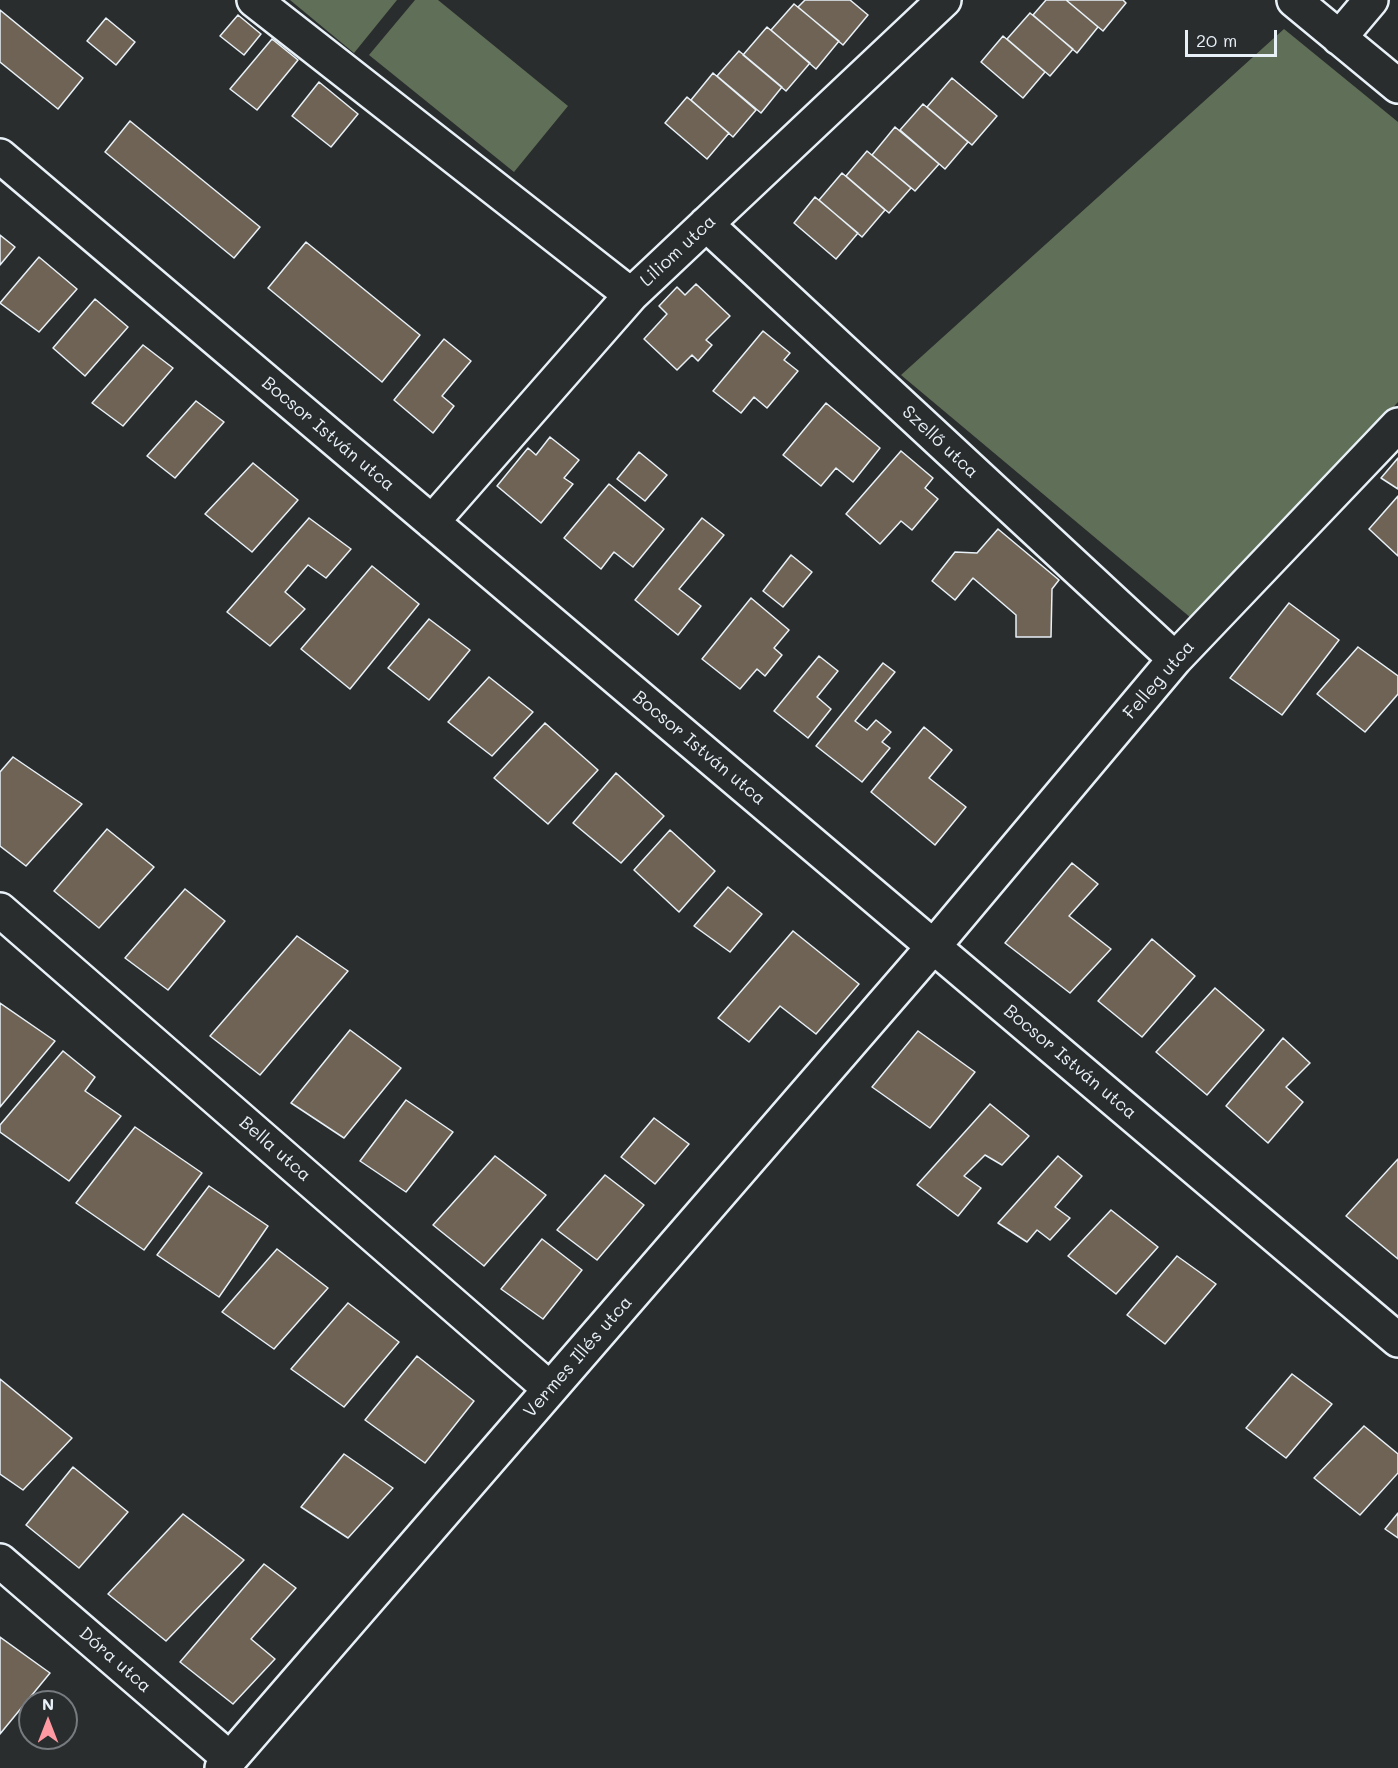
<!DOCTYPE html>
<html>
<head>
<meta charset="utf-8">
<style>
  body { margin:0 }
  #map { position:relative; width:1398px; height:1768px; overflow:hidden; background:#2a2d2e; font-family:Mali,sans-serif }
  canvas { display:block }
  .north { position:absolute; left:18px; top:1690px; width:60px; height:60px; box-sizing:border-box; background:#2a2d2e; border:2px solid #767b7f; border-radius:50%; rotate:0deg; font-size:16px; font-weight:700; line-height:24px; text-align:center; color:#e8f1f8 }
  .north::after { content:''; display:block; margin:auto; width:21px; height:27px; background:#ff9aa2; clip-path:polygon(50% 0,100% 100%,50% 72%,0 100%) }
  .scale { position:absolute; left:1185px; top:30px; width:92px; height:27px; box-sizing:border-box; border:3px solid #e8f1f8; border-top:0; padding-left:8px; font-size:18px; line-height:21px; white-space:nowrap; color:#e8f1f8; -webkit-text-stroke:4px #2a2d2e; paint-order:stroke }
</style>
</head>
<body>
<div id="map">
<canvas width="1398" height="1768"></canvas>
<div class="north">N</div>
<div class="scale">20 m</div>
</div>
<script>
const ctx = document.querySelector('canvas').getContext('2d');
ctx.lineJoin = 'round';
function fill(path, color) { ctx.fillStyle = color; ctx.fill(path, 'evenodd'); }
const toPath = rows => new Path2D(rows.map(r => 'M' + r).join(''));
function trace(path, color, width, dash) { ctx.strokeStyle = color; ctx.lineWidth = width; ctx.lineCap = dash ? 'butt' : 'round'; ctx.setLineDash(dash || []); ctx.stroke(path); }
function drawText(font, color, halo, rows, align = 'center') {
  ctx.font = font + ' Mali,sans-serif'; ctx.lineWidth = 4.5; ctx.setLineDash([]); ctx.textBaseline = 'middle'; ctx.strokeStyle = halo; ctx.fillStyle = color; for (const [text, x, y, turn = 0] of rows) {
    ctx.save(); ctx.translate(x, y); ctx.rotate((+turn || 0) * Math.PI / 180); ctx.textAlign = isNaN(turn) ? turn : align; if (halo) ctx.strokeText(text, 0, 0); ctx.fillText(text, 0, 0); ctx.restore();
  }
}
const green = toPath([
  [290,0,397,0,354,53],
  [415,0,438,0,568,106,514,172,369,55],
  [1284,29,1398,122,1398,402,1197,623,901,375]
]);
const building = toPath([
  [805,0,850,0,868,15,843,45,798,7,805,0],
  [1046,0,1066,0,1098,27,1077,53,1033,15,1046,0],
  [1066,0,1123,0,1126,3,1103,31,1066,0],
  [794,4,839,41,816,69,771,30,794,4],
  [0,10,83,78,58,109,0,62,0,10],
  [1030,13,1073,49,1050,76,1007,39,1030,13],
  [238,15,261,34,244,55,220,36,238,15],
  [106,18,135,42,116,65,87,41,106,18],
  [767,27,810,63,786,91,743,55,767,27],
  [1003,36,1045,72,1023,98,981,62,1003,36],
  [272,39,298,60,257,110,230,89,272,39],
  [739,51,782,87,761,113,717,76,739,51],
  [713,73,756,110,733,137,691,100,713,73],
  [952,78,997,116,972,145,927,107,952,78],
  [319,82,358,114,331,147,292,116,319,82],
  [687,97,729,133,707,159,665,123,687,97],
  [923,104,968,142,945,169,900,130,923,104],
  [130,121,260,227,234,258,105,152,130,121],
  [895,127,939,164,915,191,872,155,895,127],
  [867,151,911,188,889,213,846,176,867,151],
  [842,173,885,210,862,237,819,200,842,173],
  [815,197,858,233,836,259,794,223,815,197],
  [0,235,15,247,0,265,0,235],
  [306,242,420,335,382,382,268,288,306,242],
  [39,257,77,289,39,332,0,303,39,257],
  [696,284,730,316,706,340,712,345,698,361,692,355,677,370,644,339,667,314,659,306,677,287,685,295,696,284],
  [95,299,128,327,85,376,53,348,95,299],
  [763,331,790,353,784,360,798,371,767,408,754,397,741,413,713,391,763,331],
  [444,339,471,361,442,396,454,406,433,433,394,400,444,339],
  [143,345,173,368,123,426,92,403,143,345],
  [196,401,224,422,175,478,147,456,196,401],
  [826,403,880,448,853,482,836,468,821,486,783,455,826,403],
  [550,437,579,460,564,478,573,484,541,523,497,486,528,448,536,455,550,437],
  [901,451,933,478,925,488,938,499,912,530,901,521,880,544,846,514,901,451],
  [639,452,667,475,645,501,617,479,639,452],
  [1398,458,1398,489,1381,478,1398,458],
  [253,463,298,500,252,552,205,514,253,463],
  [609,484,664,529,633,567,614,552,601,569,564,538,609,484],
  [1398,496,1398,556,1369,529,1398,496],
  [309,518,351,549,326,578,308,565,285,592,305,609,270,646,227,612,309,518],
  [702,518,724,535,679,589,701,606,678,635,635,600,702,518],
  [998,529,1059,580,1052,589,1051,637,1016,637,1016,615,973,578,955,600,932,581,955,552,977,553,998,529],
  [791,555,812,572,783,607,763,591,791,555],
  [372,566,419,604,350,689,301,649,372,566],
  [751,598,789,630,774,648,782,655,765,676,757,669,740,689,702,659,751,598],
  [1289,603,1339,640,1282,715,1230,678,1289,603],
  [429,619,470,650,429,700,388,668,429,619],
  [1358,647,1398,676,1398,694,1365,732,1317,694,1358,647],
  [819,656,838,671,817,697,831,709,808,738,774,711,819,656],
  [883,663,895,672,855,721,867,730,876,720,891,732,882,742,890,748,862,782,816,746,883,663],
  [489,677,533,712,492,756,448,722,489,677],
  [545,723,598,770,548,824,494,778,545,723],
  [924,727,952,750,929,778,966,807,935,845,871,792,924,727],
  [13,757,82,804,26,866,0,846,0,772,13,757],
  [616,773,664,816,621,863,573,823,616,773],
  [107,829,154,867,99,928,54,891,107,829],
  [670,830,715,871,679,912,634,870,670,830],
  [1072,863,1098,884,1069,916,1111,949,1070,993,1005,943,1072,863],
  [728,887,762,914,730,952,694,926,728,887],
  [185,889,225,921,168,990,125,958,185,889],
  [793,931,859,984,816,1034,780,1006,749,1042,718,1018,793,931],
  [297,936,348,971,260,1075,210,1036,297,936],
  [1152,939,1195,976,1142,1037,1098,1001,1152,939],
  [1215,988,1264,1030,1207,1095,1156,1052,1215,988],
  [0,1003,55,1041,0,1107,0,1003],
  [350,1030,401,1068,344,1138,291,1103,350,1030],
  [918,1031,975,1072,930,1128,872,1087,918,1031],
  [1283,1038,1310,1063,1286,1087,1303,1102,1268,1143,1226,1106,1283,1038],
  [63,1051,95,1077,85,1091,121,1116,69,1181,0,1132,0,1125,63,1051],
  [406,1100,453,1132,406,1192,360,1161,406,1100],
  [990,1104,1029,1136,1002,1165,985,1155,964,1176,981,1188,958,1216,917,1185,990,1104],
  [654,1118,689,1144,655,1184,621,1157,654,1118],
  [135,1127,202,1173,144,1250,76,1203,135,1127],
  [495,1156,546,1195,484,1266,433,1225,495,1156],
  [1058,1156,1082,1176,1055,1207,1070,1218,1050,1240,1037,1230,1027,1242,998,1223,1058,1156],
  [1398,1159,1398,1259,1346,1216,1398,1159],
  [605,1175,644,1205,597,1260,557,1230,605,1175],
  [209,1186,268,1226,219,1297,157,1255,209,1186],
  [1111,1210,1158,1247,1116,1294,1068,1256,1111,1210],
  [542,1239,582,1270,543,1319,501,1289,542,1239],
  [277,1249,328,1288,274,1349,222,1312,277,1249],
  [1177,1256,1216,1284,1165,1344,1127,1315,1177,1256],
  [348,1303,399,1342,344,1407,291,1369,348,1303],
  [417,1356,474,1401,425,1463,365,1420,417,1356],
  [1292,1374,1332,1404,1286,1458,1246,1428,1292,1374],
  [0,1379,72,1438,23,1490,0,1474,0,1379],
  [1364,1426,1398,1454,1398,1473,1360,1515,1314,1478,1364,1426],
  [344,1454,393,1488,348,1538,301,1507,344,1454],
  [73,1467,128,1512,79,1568,26,1525,73,1467],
  [1398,1513,1398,1538,1385,1529,1398,1513],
  [183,1514,244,1560,166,1641,108,1594,183,1514],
  [264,1564,296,1588,251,1639,275,1659,233,1704,180,1662,264,1564],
  [0,1637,50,1673,0,1734,0,1637]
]);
const minor = toPath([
  [254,0,631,295],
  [1294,0,1398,86],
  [1339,38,1371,0],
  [0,156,1398,1340],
  [706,224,1175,659],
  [432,522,631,295,944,0],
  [0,910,550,1389],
  [0,1561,230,1759],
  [222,1768,933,947,1175,659,1398,425]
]);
const streetNames = [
  ["Liliom utca",678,251,-43],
  ["Bocsor István utca",328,434,40],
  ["Szellő utca",940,442,43],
  ["Felleg utca",1159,680,-49],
  ["Bocsor István utca",699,748,40],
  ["Bocsor István utca",1070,1062,40],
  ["Bella utca",275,1149,41],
  ["Vermes Illés utca",578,1357,-49],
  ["Dóra utca",115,1660,41]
];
fill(green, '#606f57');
fill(building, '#6e6354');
trace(building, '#e8f1f8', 1.5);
trace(minor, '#e8f1f8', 38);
trace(minor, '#2a2d2e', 33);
drawText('18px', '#e8f1f8', '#2a2d2e', streetNames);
</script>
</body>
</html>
